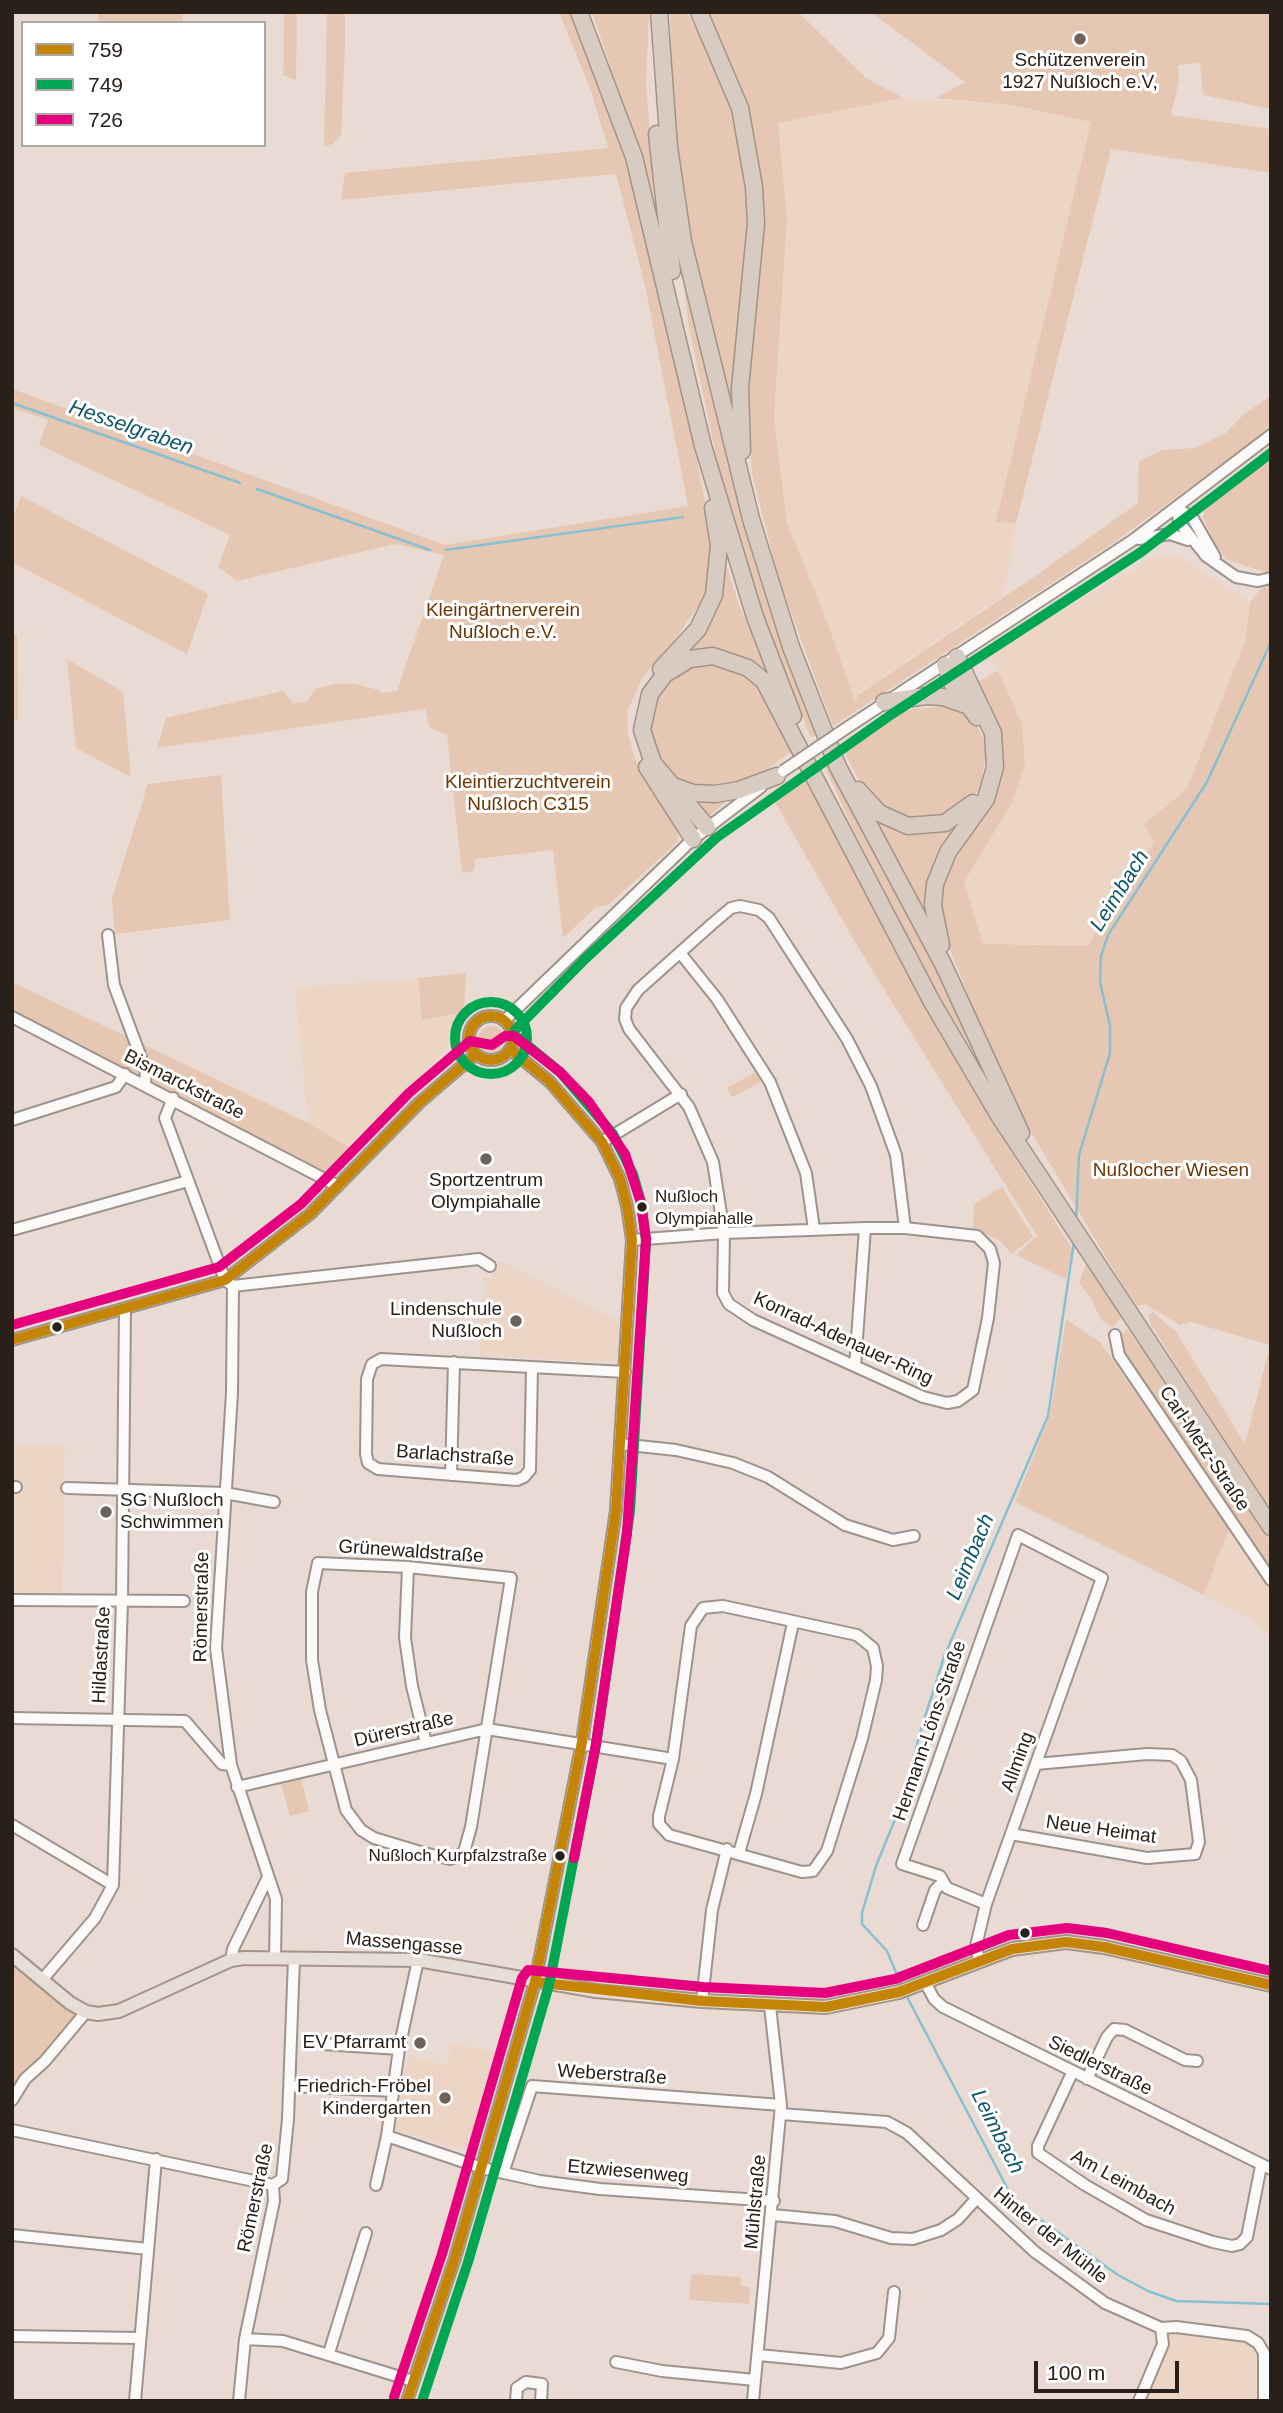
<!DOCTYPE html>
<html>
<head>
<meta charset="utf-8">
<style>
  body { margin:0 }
  #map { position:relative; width:1283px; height:2413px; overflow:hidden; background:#e9dbd3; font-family:Helvetica,sans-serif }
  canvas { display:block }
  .frame { position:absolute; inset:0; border:14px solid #29201a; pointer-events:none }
  .legend { position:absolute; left:21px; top:21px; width:245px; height:126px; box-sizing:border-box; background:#fff; border:2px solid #a9a6a3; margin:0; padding:9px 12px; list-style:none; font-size:21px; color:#29201a }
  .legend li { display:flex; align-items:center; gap:14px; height:35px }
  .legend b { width:35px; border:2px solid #a9a6a3 }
  .scale { position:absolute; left:1034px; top:2361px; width:145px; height:32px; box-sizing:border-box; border:4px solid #29201a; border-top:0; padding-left:9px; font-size:21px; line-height:24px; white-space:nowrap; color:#29201a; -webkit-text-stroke:5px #fff; paint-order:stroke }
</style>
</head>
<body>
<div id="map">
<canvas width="1283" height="2413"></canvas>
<div class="frame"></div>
<ul class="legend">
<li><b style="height:9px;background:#c48406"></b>759</li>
<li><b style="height:9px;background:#00a651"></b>749</li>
<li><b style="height:9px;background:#e5007d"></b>726</li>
</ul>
<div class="scale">100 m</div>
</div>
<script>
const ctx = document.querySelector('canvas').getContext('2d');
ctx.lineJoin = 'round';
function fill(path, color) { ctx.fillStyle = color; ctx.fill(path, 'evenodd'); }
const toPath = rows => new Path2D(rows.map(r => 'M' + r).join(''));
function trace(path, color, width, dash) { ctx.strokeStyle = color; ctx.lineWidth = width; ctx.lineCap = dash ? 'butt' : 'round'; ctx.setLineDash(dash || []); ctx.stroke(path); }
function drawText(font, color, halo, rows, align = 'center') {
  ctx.font = font + ' Helvetica,sans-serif'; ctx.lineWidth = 6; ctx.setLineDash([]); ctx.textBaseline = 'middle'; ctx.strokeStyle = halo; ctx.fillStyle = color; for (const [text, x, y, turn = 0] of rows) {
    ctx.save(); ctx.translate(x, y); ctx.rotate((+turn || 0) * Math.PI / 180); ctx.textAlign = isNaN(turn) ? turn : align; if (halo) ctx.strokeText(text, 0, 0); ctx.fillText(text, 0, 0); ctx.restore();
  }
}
const built = toPath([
  [903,98,1011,105,1092,122,997,522,1016,523,1007,579,1001,597,858,694,856,705,825,616,787,523,774,417,787,219,778,123],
  [1161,554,1180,557,1250,602,1245,641,1187,789,1144,823,1155,842,1123,885,1088,946,983,945,964,882,1013,801,1022,724,989,651],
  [418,978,422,1020,464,1012,446,1049,358,1152,308,1123,295,988],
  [500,1261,622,1323,619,1362,479,1356,484,1276,491,1279],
  [12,1444,65,1445,62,1594,12,1593],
  [1229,1528,1271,1592,1271,1638,1250,1619,1204,1595],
  [452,2044,500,2052,476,2153,395,2130,408,2056,446,2065],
  [1166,2330,1267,2346,1270,2401,1141,2401]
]);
const green = toPath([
  [98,12,183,12,182,23,98,23],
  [284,12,297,12,296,80,283,75],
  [327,12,345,12,345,47,341,135,333,144,324,146],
  [559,12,572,12,626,154,659,283,710,523,713,559,708,592,675,639,643,677,627,712,628,735,635,759,678,829,677,843,608,905,596,907,563,938,553,850,475,859,474,871,462,873,447,735,430,728,425,709,157,748,166,718,283,691,293,703,307,702,315,689,334,684,355,684,379,690,381,693,397,691,444,555,395,544,237,581,218,567,230,535,39,445,48,420,12,408,12,389,445,545,688,506,645,285,616,174,341,200,345,173,608,148,591,91],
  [592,12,649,12,646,85,656,202],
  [670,12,686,12,691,20,717,66,741,132,750,217,733,382,735,432,692,256,682,196,672,102],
  [707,12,798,12,866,78,903,98,778,123,787,219,774,417,787,523,825,616,856,704,858,695,1031,579,1138,503,1139,461,1162,450,1195,448,1226,433,1241,417,1271,395,1271,426,1244,448,1113,543,833,726,779,580,752,473,746,374,763,248,762,200,750,115],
  [871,12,1271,12,1271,109,1203,95,1200,63,1178,65,1179,81,1171,115,1271,129,1271,173,1111,149,1016,523,996,522,1091,122,1011,105,936,98,965,82],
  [679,249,820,731,811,738,759,607,719,468,689,328],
  [1271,446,1271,574,1228,560,1215,545,1203,517,1207,501],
  [21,496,208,594,187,654,12,562,12,520],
  [725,561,739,605,769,677,751,664,679,660,715,613],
  [1271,577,1271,1514,1151,1325,1148,1316,1153,1312,1176,1332,1245,1444,1270,1345,1191,1322,1180,1325,1145,1304,1138,1306,1127,1292,1004,1087,943,931,938,905,941,881,998,776,977,683,998,670,1022,724,1025,764,1013,801,964,882,983,944,1088,946,1123,885,1155,842,1144,824,1187,789,1245,641,1250,602],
  [12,632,17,635,18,720,12,718],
  [67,659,123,692,131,777,76,748],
  [712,662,730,664,759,684,793,750,762,773,725,787,691,786,674,779,660,766,649,735,656,700,666,683,694,664],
  [946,702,964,711,975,722,983,738,986,752,981,786,973,799,935,824,890,816,862,786,841,746,906,710,942,706],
  [831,754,942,969,1000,1103,985,1086,984,1072,928,976,852,827,822,760],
  [804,774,993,1122,1072,1249,1066,1279,1016,1255,1037,1236,858,947,771,795],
  [221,775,230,920,115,934,112,898,148,784],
  [684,795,732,797,705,819],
  [877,821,902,832,920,835,935,833,961,823,929,922],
  [466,973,464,1012,422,1020,418,978],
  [12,982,308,1123,358,1152,330,1174,12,1010],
  '478 1039a13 13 0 1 1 26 0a13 13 0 1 1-26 0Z',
  [756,1072,761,1082,732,1097,727,1088],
  [1002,1187,1033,1237,1012,1254,999,1240,973,1228,974,1204],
  [1087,1261,1121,1318,1113,1327,1101,1320,1091,1298,1079,1283],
  [1066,1319,1101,1343,1229,1528,1204,1595,1015,1502,1050,1415],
  [1127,1329,1187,1409,1271,1542,1271,1573,1125,1355,1121,1336],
  [301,1778,309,1811,290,1816,281,1783],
  [12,1961,78,2015,12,2098],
  [691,2274,741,2277,741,2286,750,2287,749,2304,689,2300]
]);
const stream = toPath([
  [12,403,240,483],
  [257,489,430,550],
  [446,550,683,517],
  [1076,1222,1079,1155,1110,1053,1110,1026,1100,982,1101,956,1108,935,1207,782,1271,642],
  [902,1987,887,1951,862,1924,862,1913,876,1866,907,1790,919,1736,944,1657,1048,1416,1074,1242],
  [905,1993,1014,2201,1118,2275,1148,2291,1176,2301,1271,2304]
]);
const minor = toPath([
  [1177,509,1179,522,1206,556,1236,577,1258,581,1271,578],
  [1177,509,1192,517,1215,557],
  [1139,539,1170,534,1188,540],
  [848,727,1133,540,1271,435],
  [108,935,114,985,146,1071,145,1083],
  [681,954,717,999,770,1082,806,1173,814,1229],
  '469 1038a22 22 0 1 1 44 0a22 22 0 1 1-44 0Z',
  [12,1017,338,1186],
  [505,1020,693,839,761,787],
  [173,1098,165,1118,225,1280,233,1286,232,1393,216,1648,231,1765,276,1899,275,1958],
  [12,1120,116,1087,125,1074],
  [602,1142,681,1094],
  [12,1230,188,1181],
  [632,1240,724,1233,865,1228,905,1228,977,1236,990,1249,994,1263,988,1318,973,1390,958,1401,947,1403,923,1397,753,1320,729,1304,723,1293,724,1233,713,1162,689,1107,629,1029,625,1019,626,1008,638,990,712,924,731,908,740,906,759,910,769,918,847,1039,871,1086,896,1155,905,1228],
  [233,1286,479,1259,490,1266],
  [1115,1335,1119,1355,1271,1580],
  [12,1340,225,1280,310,1214,419,1103,476,1054],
  [855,1366,865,1228],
  [532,1368,530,1470,524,1477,517,1480,378,1469,368,1463,366,1454,367,1379,372,1364,381,1359,625,1372],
  [620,1444,676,1450,733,1463,768,1477,845,1525,893,1540,914,1536],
  [451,1475,454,1362],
  [12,1487,16,1487],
  [67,1488,225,1493,274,1502],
  [318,1563,408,1567,511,1578,471,1827,464,1852,458,1856,450,1859,424,1853,374,1838,361,1830,346,1810,320,1710,312,1660,312,1592,318,1563],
  [408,1567,405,1638,412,1686,426,1743],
  [12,1600,184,1601],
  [12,1718,185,1721,222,1764,231,1765],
  [237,1787,487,1729,673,1759,691,1626,703,1608,723,1606,857,1635,873,1648,877,1666,876,1680,862,1739,827,1851,813,1871,802,1872,669,1835,659,1824,659,1816,673,1759],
  [12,1825,113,1885],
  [1011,1834,1147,1858,1195,1854,1199,1842,1191,1780,1181,1761,1172,1755,1147,1754,1036,1764],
  [739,1853,756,1794,793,1623],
  [923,1925,935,1890,943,1882],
  [231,1960,233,1949,268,1877],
  [418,1960,399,2049,387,2136,482,2168,540,2181,600,2189,774,2201],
  [979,1960,976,1946,986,1904,1102,1578,1018,1535,902,1864,940,1876,947,1888,986,1904],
  [42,1980,95,1918,113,1885,122,1601,125,1308],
  [925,1982,934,1999,943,2007,1271,2169],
  [702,2001,712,1910,727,1849],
  [323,2044,399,2049],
  [1072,2073,1038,2146,1038,2153,1085,2185,1146,2220,1213,2242,1232,2246,1240,2244,1247,2237,1261,2166],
  [1087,2079,1107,2037,1114,2029,1125,2030,1185,2060,1197,2061],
  [290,2086,394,2091],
  [12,2100,25,2079,45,2061,86,2012],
  [781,2114,887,2122,907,2133,1035,2252,1105,2303,1161,2328,1176,2327,1247,2336,1258,2343,1264,2353,1264,2401],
  [12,2130,273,2185],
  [503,2173,532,2086,781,2105],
  [273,2185,282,2179,288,2119,294,1958],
  [376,2185,387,2136],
  [773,2215,835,2221,891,2238,913,2239,941,2230,958,2219,976,2199],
  [12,2235,148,2249],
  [12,2336,139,2338],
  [245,2339,283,2341,413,2381],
  [329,2353,366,2233],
  [759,2355,841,2363,877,2353,889,2338,894,2292],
  [616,2362,662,2371,755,2380],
  [135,2401,156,2159],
  [239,2401,245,2339,274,2201,273,2185],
  [407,2401,455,2258,535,1982,582,1742,616,1510,632,1240,627,1206,620,1179,602,1142,550,1082,510,1049],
  [516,2401,517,2388,526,2382,542,2384,541,2401],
  [753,2401,781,2105,770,2006],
  [1139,2401,1163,2344,1161,2328]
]);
const major = toPath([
  [12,1955,70,2003,86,2012,98,2014,119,2011,231,1960,244,1958,418,1960,596,1991,702,2001,826,2007,899,1992,1012,1949,1066,1942,1104,1947,1271,1985]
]);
const highway = toPath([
  [579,12,634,157,703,446,755,617,793,716],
  [659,12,669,147,683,242,751,519,791,647,838,767,943,964,1021,1133],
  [699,12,740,108,754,187,756,223,740,388,742,451],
  [657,134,672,271],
  [945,665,953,685,977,717],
  [661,669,698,629,714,595,719,545,713,508],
  [884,702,926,696,943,697,969,706],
  [647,767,693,839],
  [673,786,693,793,715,794,739,790,777,776],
  [858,790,879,813,908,826,945,823,973,803],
  [707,827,653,763,642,730,650,694,665,674,690,659,713,656,748,668,764,681,932,1002,998,1114,1271,1527],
  [941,945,933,905,935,884,948,852,986,799,995,767,993,733,957,657]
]);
const minorBridge = toPath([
  [783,771,848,727]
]);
const bus1 = toPath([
  '469 1038a22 22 0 1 1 44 0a22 22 0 1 1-44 0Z',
  [12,1340,225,1280,310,1214,419,1103,476,1054],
  [535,1982,702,2001,826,2007,899,1992,1012,1949,1066,1942,1104,1947,1271,1985],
  [407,2401,455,2258,535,1982,582,1742,616,1510,632,1240,627,1206,620,1179,602,1142,550,1082,510,1049]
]);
const bus2 = toPath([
  '455 1038a36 36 0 1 1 72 0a36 36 0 1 1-72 0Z',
  [515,1030,585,959,716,838,892,714,1141,552,1271,453],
  [422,2401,468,2262,549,1985,596,1745,630,1511,646,1241,641,1202,633,1174,613,1134,560,1072,519,1038]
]);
const bus3 = toPath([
  [12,1325,219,1267,301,1204,409,1093,470,1041,492,1045,505,1036,514,1036,560,1072,589,1102,625,1154,641,1203,646,1239,627,1533,596,1744,574,1858],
  [394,2397,442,2254,522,1978,528,1970,703,1987,825,1993,895,1979,1009,1935,1067,1928,1107,1933,1271,1971]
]);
const markers = [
  [1080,39,7,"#6c615b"],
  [486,1159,7,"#6c615b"],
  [642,1207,6,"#29201a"],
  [516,1321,7,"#6c615b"],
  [57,1327,6,"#29201a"],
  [106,1512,7,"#6c615b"],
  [560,1856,6,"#29201a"],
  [1025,1933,6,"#29201a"],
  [420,2043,7,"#6c615b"],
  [445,2098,7,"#6c615b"]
];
const busNames = [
  ["Nußloch",655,1197],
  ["Olympiahalle",655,1219],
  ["Nußloch Kurpfalzstraße",547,1856,"right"]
];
const poiNames = [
  ["Schützenverein",1080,61,"center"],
  ["1927 Nußloch e.V,",1080,83,"center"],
  ["Sportzentrum",486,1181,"center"],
  ["Olympiahalle",486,1203,"center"],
  ["Lindenschule",502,1310],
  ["Nußloch",502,1332],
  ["SG Nußloch",120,1501,"left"],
  ["Schwimmen",120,1523,"left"],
  ["EV Pfarramt",406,2043],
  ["Friedrich-Fröbel",431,2087],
  ["Kindergarten",431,2109]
];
const parkNames = [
  ["Kleingärtnerverein",503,611],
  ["Nußloch e.V.",503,633],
  ["Kleintierzuchtverein",528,783],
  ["Nußloch C315",528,805],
  ["Nußlocher Wiesen",1171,1171]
];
const streetNames = [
  ["Bismarckstraße",184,1085,27],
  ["Konrad-Adenauer-Ring",843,1339,25],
  ["Carl-Metz-Straße",1204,1449,56],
  ["Barlachstraße",455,1456,4],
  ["Grünewaldstraße",411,1552,4],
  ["Römerstraße",202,1607,-89],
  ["Hildastraße",102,1655,-87],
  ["Dürerstraße",404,1730,-13],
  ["Hermann-Löns-Straße",930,1731,-71],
  ["Allming",1018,1762,-70],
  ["Neue Heimat",1101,1830,8],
  ["Massengasse",404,1944,5],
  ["Siedlerstraße",1100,2066,26],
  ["Weberstraße",612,2075,4],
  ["Etzwiesenweg",628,2172,5],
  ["Am Leimbach",1123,2183,29],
  ["Römerstraße",256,2198,-78],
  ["Mühlstraße",756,2202,-85],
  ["Hinter der Mühle",1050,2236,39]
];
const waterNames = [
  ["Hesselgraben",131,428,19],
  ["Leimbach",1120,891,-58],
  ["Leimbach",971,1557,-67],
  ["Leimbach",997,2132,63]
];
fill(built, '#edd5c6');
fill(green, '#e5c7b3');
trace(stream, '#88c0d1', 2.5);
trace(minor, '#9d938d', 14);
trace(major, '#a49387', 16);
trace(highway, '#a49387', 19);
trace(minor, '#fcfaf8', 10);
trace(major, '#e6ded7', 12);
trace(highway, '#d7cbc2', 16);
trace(minorBridge, '#9d938d', 14, []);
trace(minorBridge, '#fcfaf8', 10);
trace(bus1, '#c48406', 10);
trace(bus2, '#00a651', 10);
trace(bus3, '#e5007d', 10);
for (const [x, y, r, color] of markers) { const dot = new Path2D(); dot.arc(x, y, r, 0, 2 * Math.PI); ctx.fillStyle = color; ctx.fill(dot); trace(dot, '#fff', 2.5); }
drawText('17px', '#29201a', '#fff', busNames, 'left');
drawText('19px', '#29201a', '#fff', poiNames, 'right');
drawText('19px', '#6d3501', '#fff', parkNames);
drawText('19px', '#29201a', '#fff', streetNames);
drawText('italic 21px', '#0e576a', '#fff', waterNames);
</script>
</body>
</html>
